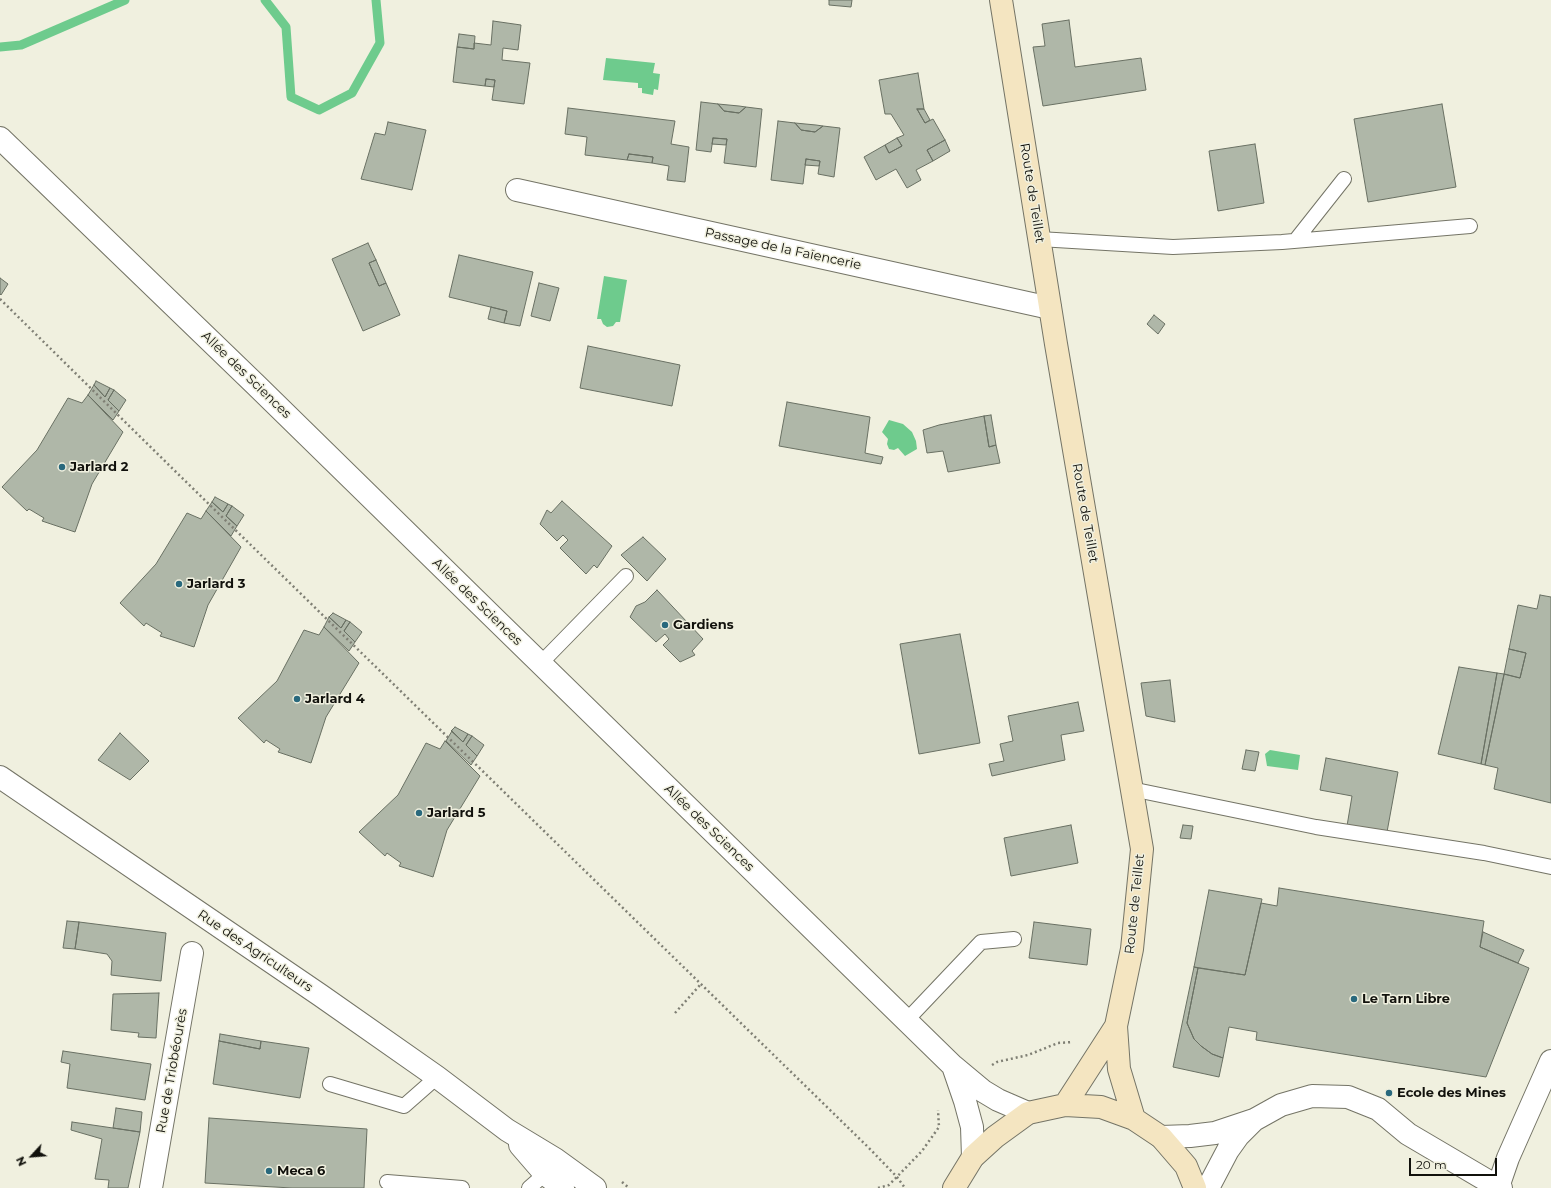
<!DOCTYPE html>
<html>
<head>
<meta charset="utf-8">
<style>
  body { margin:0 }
  #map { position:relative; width:1551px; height:1188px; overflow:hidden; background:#f0f0df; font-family:Montserrat,sans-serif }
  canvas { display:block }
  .north { position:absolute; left:12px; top:1136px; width:40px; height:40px; -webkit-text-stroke:3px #f0f0df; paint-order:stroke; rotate:244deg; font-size:11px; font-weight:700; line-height:16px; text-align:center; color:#11110c }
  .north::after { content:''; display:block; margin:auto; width:14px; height:18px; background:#11110c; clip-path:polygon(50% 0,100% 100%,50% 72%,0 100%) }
  .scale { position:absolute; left:1409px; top:1158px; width:88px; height:18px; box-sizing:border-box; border:2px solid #11110c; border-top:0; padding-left:5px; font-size:12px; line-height:14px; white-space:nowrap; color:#11110c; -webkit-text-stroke:3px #f0f0df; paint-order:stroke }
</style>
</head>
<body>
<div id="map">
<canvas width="1551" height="1188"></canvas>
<div class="north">N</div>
<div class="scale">20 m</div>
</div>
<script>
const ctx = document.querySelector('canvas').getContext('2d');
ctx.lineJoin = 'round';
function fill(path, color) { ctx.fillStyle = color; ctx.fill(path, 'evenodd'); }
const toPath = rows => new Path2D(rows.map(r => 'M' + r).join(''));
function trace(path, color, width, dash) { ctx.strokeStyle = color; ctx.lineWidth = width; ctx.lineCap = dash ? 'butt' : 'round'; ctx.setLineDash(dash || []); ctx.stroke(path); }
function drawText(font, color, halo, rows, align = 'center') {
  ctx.font = font + ' Montserrat,sans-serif'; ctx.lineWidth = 3; ctx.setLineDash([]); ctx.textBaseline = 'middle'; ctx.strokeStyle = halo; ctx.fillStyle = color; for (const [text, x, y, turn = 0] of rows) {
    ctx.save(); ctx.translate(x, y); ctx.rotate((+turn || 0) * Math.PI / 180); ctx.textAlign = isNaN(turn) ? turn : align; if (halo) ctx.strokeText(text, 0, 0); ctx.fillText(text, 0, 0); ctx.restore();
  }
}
const water = toPath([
  [606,58,655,63,653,73,660,74,658,90,654,89,653,95,642,93,642,88,638,88,638,83,603,80],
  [604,276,627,280,620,322,616,322,613,326,607,327,603,324,601,319,597,319],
  [889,420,903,424,912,432,916,441,917,449,905,456,898,448,894,450,889,449,887,444,888,439,882,432],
  [1270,750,1300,755,1298,770,1267,766,1265,754]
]);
const stream = toPath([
  [265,0,286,27,291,97,319,110,352,93,380,43,376,0],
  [0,47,21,45,125,0]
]);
const building = toPath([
  [829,0,852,0,851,7,829,5,829,0],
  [1069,20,1075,67,1141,58,1146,90,1043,106,1033,47,1045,46,1042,24,1069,20],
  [493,21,521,25,518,50,503,48,502,60,530,63,524,104,492,100,495,80,486,79,485,86,453,82,457,47,474,49,474,43,491,45,493,21],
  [459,34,475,36,474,49,457,47,459,34],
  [918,73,924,109,917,109,925,123,933,119,945,140,927,150,933,161,916,170,921,180,907,188,896,169,876,180,864,157,885,145,889,153,902,146,897,138,904,135,891,114,885,114,879,80,918,73],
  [486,79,495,80,494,87,485,86,486,79],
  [701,102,718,104,724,111,739,113,746,107,762,109,756,167,724,163,727,139,713,138,711,152,696,150,701,102],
  [718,104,739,106,746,107,739,113,724,111,718,104],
  [1442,104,1456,187,1368,202,1354,119,1442,104],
  [568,108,675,121,671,144,689,147,685,182,667,180,669,166,652,163,653,157,629,154,627,160,585,155,587,137,565,134,568,108],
  [917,109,924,109,930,120,925,123,917,109],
  [778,121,795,123,801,130,815,132,823,126,840,128,834,177,818,174,820,161,806,159,803,184,771,180,778,121],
  [388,122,426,130,412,190,361,179,375,133,385,135,388,122],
  [795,123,816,125,823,126,815,132,801,130,795,123],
  [713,138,727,139,726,145,712,144,713,138],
  [897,138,902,146,889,153,885,145,897,138],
  [945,140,950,151,933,161,927,150,945,140],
  [1255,144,1264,203,1218,211,1209,151,1255,144],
  [629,154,653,157,652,163,627,160,629,154],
  [806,159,820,161,819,166,805,165,806,159],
  [368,243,376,260,369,263,379,286,386,283,400,315,363,331,332,259,368,243],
  [459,255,533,272,520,326,504,323,507,311,449,297,459,255],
  [376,260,386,283,379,286,369,263,376,260],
  [0,278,8,284,1,295,0,294,0,278],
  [539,283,559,288,550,321,531,316,539,283],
  [491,307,507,311,504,323,488,319,491,307],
  [1154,315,1165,324,1158,334,1147,324,1154,315],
  [588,346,680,365,672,406,580,388,588,346],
  [96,381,110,388,105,397,94,385,96,381],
  [94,385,105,397,110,388,114,390,108,400,119,411,113,420,88,395,94,385],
  [114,390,126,400,119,411,108,400,114,390],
  [88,395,123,432,92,484,75,532,42,521,44,518,29,509,27,511,2,487,37,450,68,398,82,403,88,395],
  [787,402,870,417,865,453,883,457,881,464,779,446,787,402],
  [991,415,996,445,989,447,984,416,991,415],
  [984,416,989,447,996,445,1000,463,948,472,943,451,927,453,923,430,939,425,984,416],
  [215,497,228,504,223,512,212,502,215,497],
  [562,501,612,546,597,568,594,565,586,574,560,548,568,540,563,535,557,541,540,524,547,510,551,513,562,501],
  [212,502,223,512,228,504,232,506,226,516,237,526,231,536,206,511,212,502],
  [232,506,244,515,237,526,226,516,232,506],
  [206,511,241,547,208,605,194,647,160,636,162,633,146,623,144,626,120,603,156,564,187,513,201,519,206,511],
  [643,537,666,559,647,581,621,555,643,537],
  [657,590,703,639,692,651,695,655,680,662,663,645,669,639,665,634,656,642,630,617,636,606,645,602,657,590],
  [1540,595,1551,597,1551,803,1494,789,1498,768,1485,765,1504,674,1520,678,1526,653,1509,649,1518,605,1537,609,1540,595],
  [333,613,346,620,341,628,329,617,333,613],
  [329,617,341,628,346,620,350,622,344,631,355,642,349,651,324,627,329,617],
  [350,622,362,632,355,642,344,631,350,622],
  [324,627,359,663,326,717,311,763,278,752,280,749,266,740,264,743,238,718,277,681,304,630,319,635,324,627],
  [960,634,980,743,919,754,900,644,960,634],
  [1509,649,1526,653,1520,678,1504,674,1509,649],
  [1459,667,1497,673,1481,764,1438,754,1459,667],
  [1497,673,1504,674,1504,675,1485,765,1481,764,1497,673],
  [1170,680,1175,722,1146,716,1141,683,1170,680],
  [1078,702,1084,731,1061,735,1065,760,992,776,989,764,1004,761,1000,744,1013,741,1008,716,1078,702],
  [455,727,468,734,463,742,451,731,455,727],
  [452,731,463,742,468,734,472,736,466,745,477,756,471,765,446,741,452,731],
  [120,733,149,761,130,780,98,760,120,733],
  [472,736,484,745,477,756,466,745,472,736],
  [445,741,480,776,447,830,433,877,399,866,401,863,387,853,385,856,359,832,398,795,426,743,440,749,445,741],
  [1246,750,1259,752,1255,771,1242,769,1246,750],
  [1326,758,1398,772,1387,832,1347,826,1352,796,1320,790,1326,758],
  [1071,825,1078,863,1011,876,1004,838,1071,825],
  [1183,825,1193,826,1191,839,1180,838,1183,825],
  [1279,888,1484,921,1480,947,1529,968,1486,1077,1256,1040,1257,1032,1229,1027,1223,1058,1212,1054,1201,1046,1194,1039,1187,1023,1198,968,1245,975,1261,903,1277,906,1279,888],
  [1209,890,1262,899,1245,975,1194,967,1209,890],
  [67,921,79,922,75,949,63,948,67,921],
  [79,922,166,933,161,981,111,975,112,961,107,954,75,949,79,922],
  [1034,922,1091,929,1087,965,1029,958,1034,922],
  [1483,932,1524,950,1518,963,1480,947,1483,932],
  [1194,967,1198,968,1187,1023,1194,1039,1201,1046,1212,1054,1223,1058,1219,1077,1173,1067,1194,967],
  [159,993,156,1038,138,1037,139,1033,111,1030,113,994,159,993],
  [220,1034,261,1041,260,1049,219,1041,220,1034],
  [219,1041,260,1049,261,1041,309,1048,300,1098,213,1084,219,1041],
  [63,1051,151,1064,145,1100,67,1088,70,1064,61,1062,63,1051],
  [116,1108,142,1112,140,1132,113,1128,116,1108],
  [209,1118,367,1129,364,1188,292,1188,205,1183,209,1118],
  [72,1122,140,1132,128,1188,108,1188,109,1180,95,1179,102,1139,71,1130,72,1122]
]);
const path = toPath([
  [0,299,176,472,869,1148,897,1177,905,1188],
  [675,1013,701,984],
  [992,1065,997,1062,1028,1055,1058,1043,1073,1042],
  [622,1182,629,1188],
  [878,1188,889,1185,922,1151,939,1127,938,1110]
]);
const service = toPath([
  [1039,239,1173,247,1282,242,1470,226],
  [1295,241,1344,179],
  [540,664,626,576],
  [1131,789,1316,827,1484,853,1551,867],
  [906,1021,981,942,1014,939],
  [330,1084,404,1106,437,1077],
  [387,1182,462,1188],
  [529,1188,545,1174,549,1167]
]);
const minor = toPath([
  [0,138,256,385,497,621,953,1066],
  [517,190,1050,308],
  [1161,1137,1190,1136,1215,1133,1254,1120,1281,1105,1312,1096,1348,1097,1378,1109,1408,1134,1498,1187,1508,1158,1551,1061],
  [973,1157,972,1127,965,1101,953,1066,983,1091,998,1100,1028,1113],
  [151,1188,192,953],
  [1208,1188,1228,1150,1238,1136,1254,1120]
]);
const tertiary = toPath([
  [0,777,320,995,437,1077,507,1130,555,1159,595,1188],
  [520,1145,545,1174,563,1188],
  [1498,1187,1501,1188]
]);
const secondary = toPath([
  [1001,0,1056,344,1142,849,1132,949,1116,1026,1119,1069,1134,1119],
  [1065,1105,1116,1026],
  [954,1188,973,1157,995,1137,1028,1113,1065,1105,1101,1107,1134,1119,1161,1137,1186,1166,1195,1188]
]);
const markers = [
  [62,467,4,"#29697d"],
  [179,584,4,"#29697d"],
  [665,625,4,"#29697d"],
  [297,699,4,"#29697d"],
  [419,813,4,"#29697d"],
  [1354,999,4,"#29697d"],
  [1389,1093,4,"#29697d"],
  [269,1171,4,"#29697d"]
];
const streetNames = [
  ["Route de Teillet",1032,193,81],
  ["Passage de la Faïencerie",783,249,12],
  ["Allée des Sciences",246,375,44],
  ["Route de Teillet",1085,513,80],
  ["Allée des Sciences",477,602,44],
  ["Allée des Sciences",709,828,44],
  ["Route de Teillet",1135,904,-84],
  ["Rue des Agriculteurs",255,951,34],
  ["Rue de Triobéourès",172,1071,-80]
];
const poiNames = [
  ["Jarlard 2",70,467],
  ["Jarlard 3",187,584],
  ["Gardiens",673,625],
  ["Jarlard 4",305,699],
  ["Jarlard 5",427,813],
  ["Le Tarn Libre",1362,999],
  ["Ecole des Mines",1397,1093],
  ["Meca 6",277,1171]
];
fill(water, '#6ecb8d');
trace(stream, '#6ecb8d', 9);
fill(building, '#afb7a8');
trace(building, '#697063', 1);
trace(service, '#747466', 16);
trace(minor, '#747466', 24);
trace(tertiary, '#747466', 24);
trace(secondary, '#747466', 24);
trace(path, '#7f7f74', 2.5, [2, 3]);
trace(service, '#fff', 14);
trace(minor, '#fff', 22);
trace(tertiary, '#fff', 22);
trace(secondary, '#f4e5c1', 22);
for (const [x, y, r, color] of markers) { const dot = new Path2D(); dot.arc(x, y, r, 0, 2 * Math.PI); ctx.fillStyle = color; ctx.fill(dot); trace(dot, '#f0f0df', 1.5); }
drawText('13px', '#11110c', '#f0f0df', streetNames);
drawText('bold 13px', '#11110c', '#f0f0df', poiNames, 'left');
</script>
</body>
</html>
